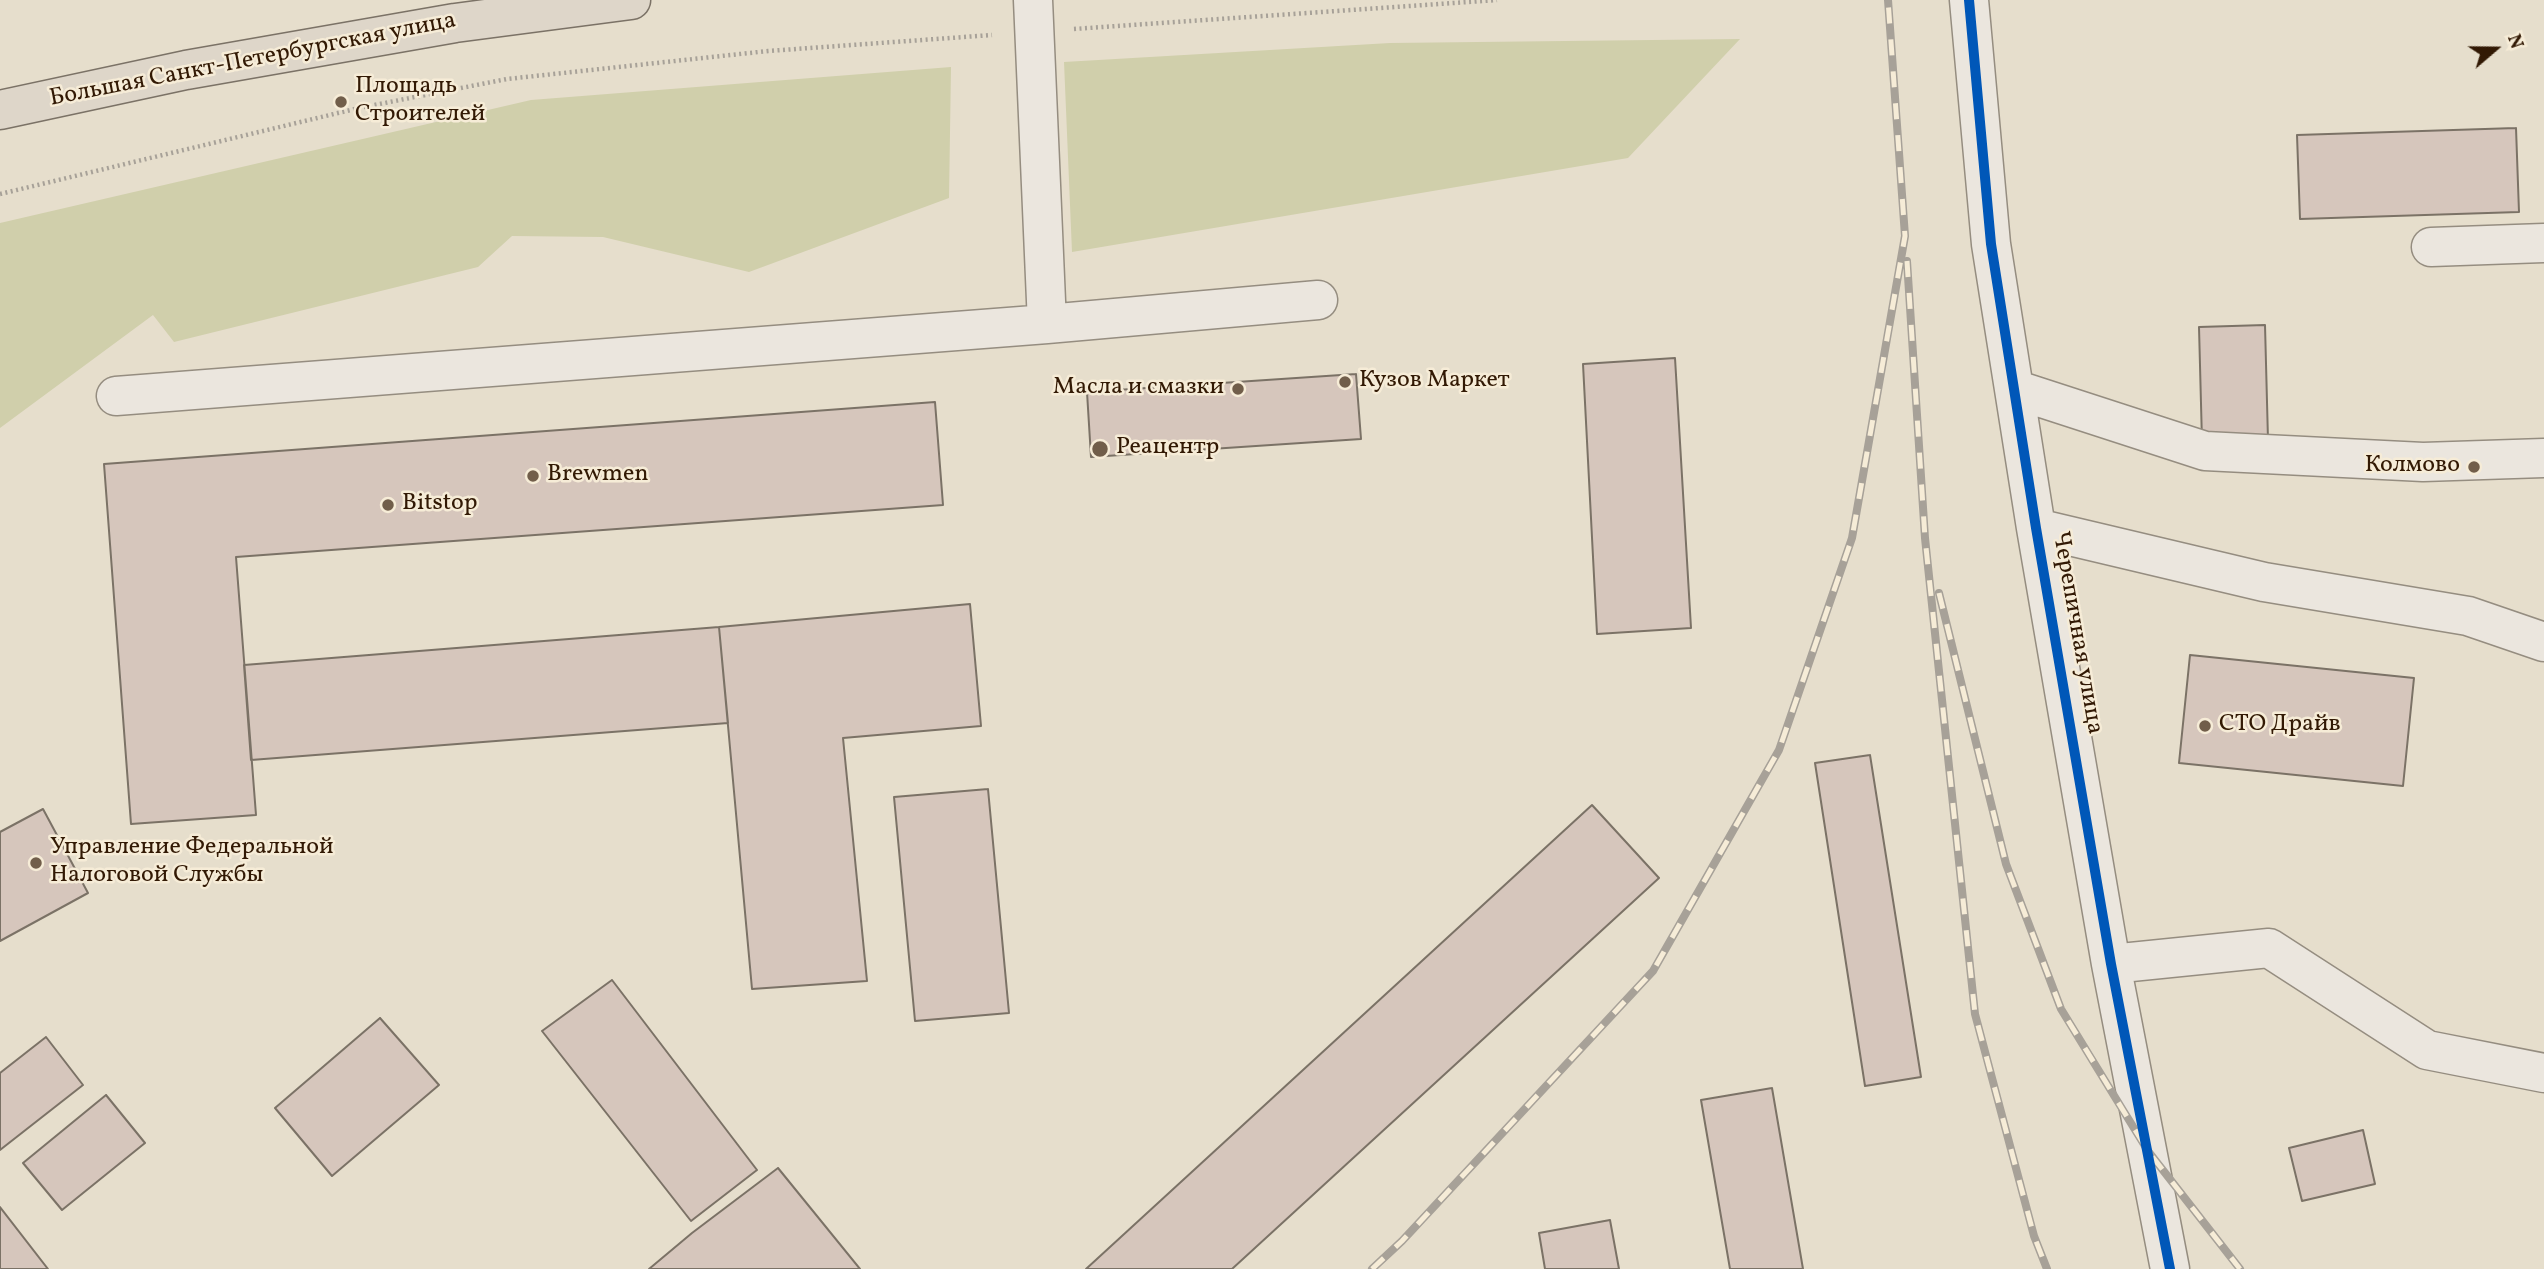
<!DOCTYPE html>
<html>
<head>
<meta charset="utf-8">
<style>
  body { margin:0 }
  #map { position:relative; width:2544px; height:1269px; overflow:hidden; background:#e6decc; font-family:Vollkorn,serif }
  canvas { display:block }
  .north { position:absolute; left:2460px; top:14px; width:70px; height:70px; -webkit-text-stroke:5px #f6ecd7; paint-order:stroke; rotate:70deg; font-size:19px; font-weight:700; line-height:28px; text-align:center; color:#321904 }
  .north::after { content:''; display:block; margin:auto; width:24px; height:32px; background:#321904; clip-path:polygon(50% 0,100% 100%,50% 72%,0 100%) }
</style>
</head>
<body>
<div id="map">
<canvas width="2544" height="1269"></canvas>
<div class="north">N</div>
</div>
<script>
const ctx = document.querySelector('canvas').getContext('2d');
ctx.lineJoin = 'round';
function fill(path, color) { ctx.fillStyle = color; ctx.fill(path, 'evenodd'); }
const toPath = rows => new Path2D(rows.map(r => 'M' + r).join(''));
function trace(path, color, width, dash) { ctx.strokeStyle = color; ctx.lineWidth = width; ctx.lineCap = dash ? 'butt' : 'round'; ctx.setLineDash(dash || []); ctx.stroke(path); }
function drawText(font, color, halo, rows, align = 'center') {
  ctx.font = font + ' Vollkorn,serif'; ctx.lineWidth = 5; ctx.setLineDash([]); ctx.textBaseline = 'middle'; ctx.strokeStyle = halo; ctx.fillStyle = color; for (const [text, x, y, turn = 0] of rows) {
    ctx.save(); ctx.translate(x, y); ctx.rotate((+turn || 0) * Math.PI / 180); ctx.textAlign = isNaN(turn) ? turn : align; if (halo) ctx.strokeText(text, 0, 0); ctx.fillText(text, 0, 0); ctx.restore();
  }
}
const green = toPath([
  [1740,39,1628,158,1072,252,1064,62,1390,43],
  [951,67,949,198,749,272,603,237,512,236,478,267,174,342,153,315,0,428,0,223,531,100]
]);
const building = toPath([
  [2516,128,2519,212,2300,219,2297,135,2516,128],
  [2265,325,2268,440,2202,442,2199,327,2265,325],
  [1675,358,1691,628,1597,634,1583,364,1675,358],
  [1356,374,1361,439,1091,457,1087,392,1356,374],
  [935,402,943,505,236,557,256,815,131,824,104,464,935,402],
  [970,604,981,726,843,738,867,981,752,989,719,627,970,604],
  [719,627,728,723,251,760,244,665,719,627],
  [2190,655,2414,678,2403,786,2179,763,2190,655],
  [1870,755,1921,1077,1865,1086,1815,763,1870,755],
  [988,789,1009,1013,915,1021,894,797,988,789],
  [1592,805,1659,878,1232,1269,1086,1269,1592,805],
  [43,809,88,893,0,941,0,832,43,809],
  [612,980,757,1170,691,1221,542,1031,612,980],
  [380,1018,439,1085,332,1176,275,1108,380,1018],
  [46,1037,83,1085,0,1150,0,1073,46,1037],
  [1772,1088,1803,1269,1730,1269,1701,1100,1772,1088],
  [106,1095,145,1143,62,1210,23,1163,106,1095],
  [2363,1130,2375,1184,2302,1201,2289,1148,2363,1130],
  [778,1168,860,1269,649,1269,692,1233,778,1168],
  [0,1207,48,1269,0,1269,0,1207],
  [1610,1220,1619,1269,1545,1269,1539,1233,1610,1220]
]);
const path = toPath([
  [1074,29,1497,0],
  [0,194,359,108,507,79,768,51,992,35]
]);
const minor = toPath([
  [1033,0,1047,324],
  [1969,0,1991,244,2036,528,2111,964,2170,1269],
  [2431,247,2544,243],
  [2014,389,2205,451,2423,462,2544,458],
  [116,396,1047,324,1318,300],
  [2036,528,2264,582,2468,616,2544,642],
  [2111,964,2269,948,2427,1050,2544,1073]
]);
const major = toPath([
  [0,110,186,70,455,23,631,0]
]);
const rail = toPath([
  [1907,261,1925,538,1975,1014,2034,1236,2047,1269],
  [1939,593,2006,864,2061,1009,2148,1151,2240,1269],
  [1372,1269,1402,1241,1653,971,1779,750,1852,538,1905,236,1888,0]
]);
const cycleway = toPath([
  [1969,0,1991,244,2036,528,2111,964,2170,1269]
]);
const markers = [
  [341,102,7,"#715e4a"],
  [1345,382,7,"#715e4a"],
  [1238,389,7,"#715e4a"],
  [1100,449,9,"#715e4a"],
  [2474,467,7,"#715e4a"],
  [533,476,7,"#715e4a"],
  [388,505,7,"#715e4a"],
  [2205,726,7,"#715e4a"],
  [36,863,7,"#715e4a"]
];
const streetNames = [
  ["Большая Санкт-Петербургская улица",253,61,-11],
  ["Черепичная улица",2076,633,80]
];
const poiNames = [
  ["Площадь",355,88],
  ["Строителей",355,116],
  ["Кузов Маркет",1359,382],
  ["Масла и смазки",1224,389,"right"],
  ["Реацентр",1116,449],
  ["Колмово",2460,467,"right"],
  ["Brewmen",547,476],
  ["Bitstop",402,505],
  ["СТО Драйв",2219,726],
  ["Управление Федеральной",50,849],
  ["Налоговой Службы",50,877]
];
fill(green, '#d0cfab');
fill(building, '#d6c6bc');
trace(building, '#7b7266', 2);
trace(minor, '#958d80', 41);
trace(major, '#7b7266', 41);
trace(path, '#a7a198', 4.5, [2, 3.5]);
trace(minor, '#ebe6de', 38);
trace(major, '#ded6c9', 38);
trace(rail, '#a7a198', 8);
trace(rail, '#f6ecd7', 5, [16]);
trace(cycleway, '#0057b8', 10);
for (const [x, y, r, color] of markers) { const dot = new Path2D(); dot.arc(x, y, r, 0, 2 * Math.PI); ctx.fillStyle = color; ctx.fill(dot); trace(dot, '#f6ecd7', 2.5); }
drawText('24px', '#321904', '#f6ecd7', streetNames);
drawText('24px', '#321904', '#f6ecd7', poiNames, 'left');
</script>
</body>
</html>
